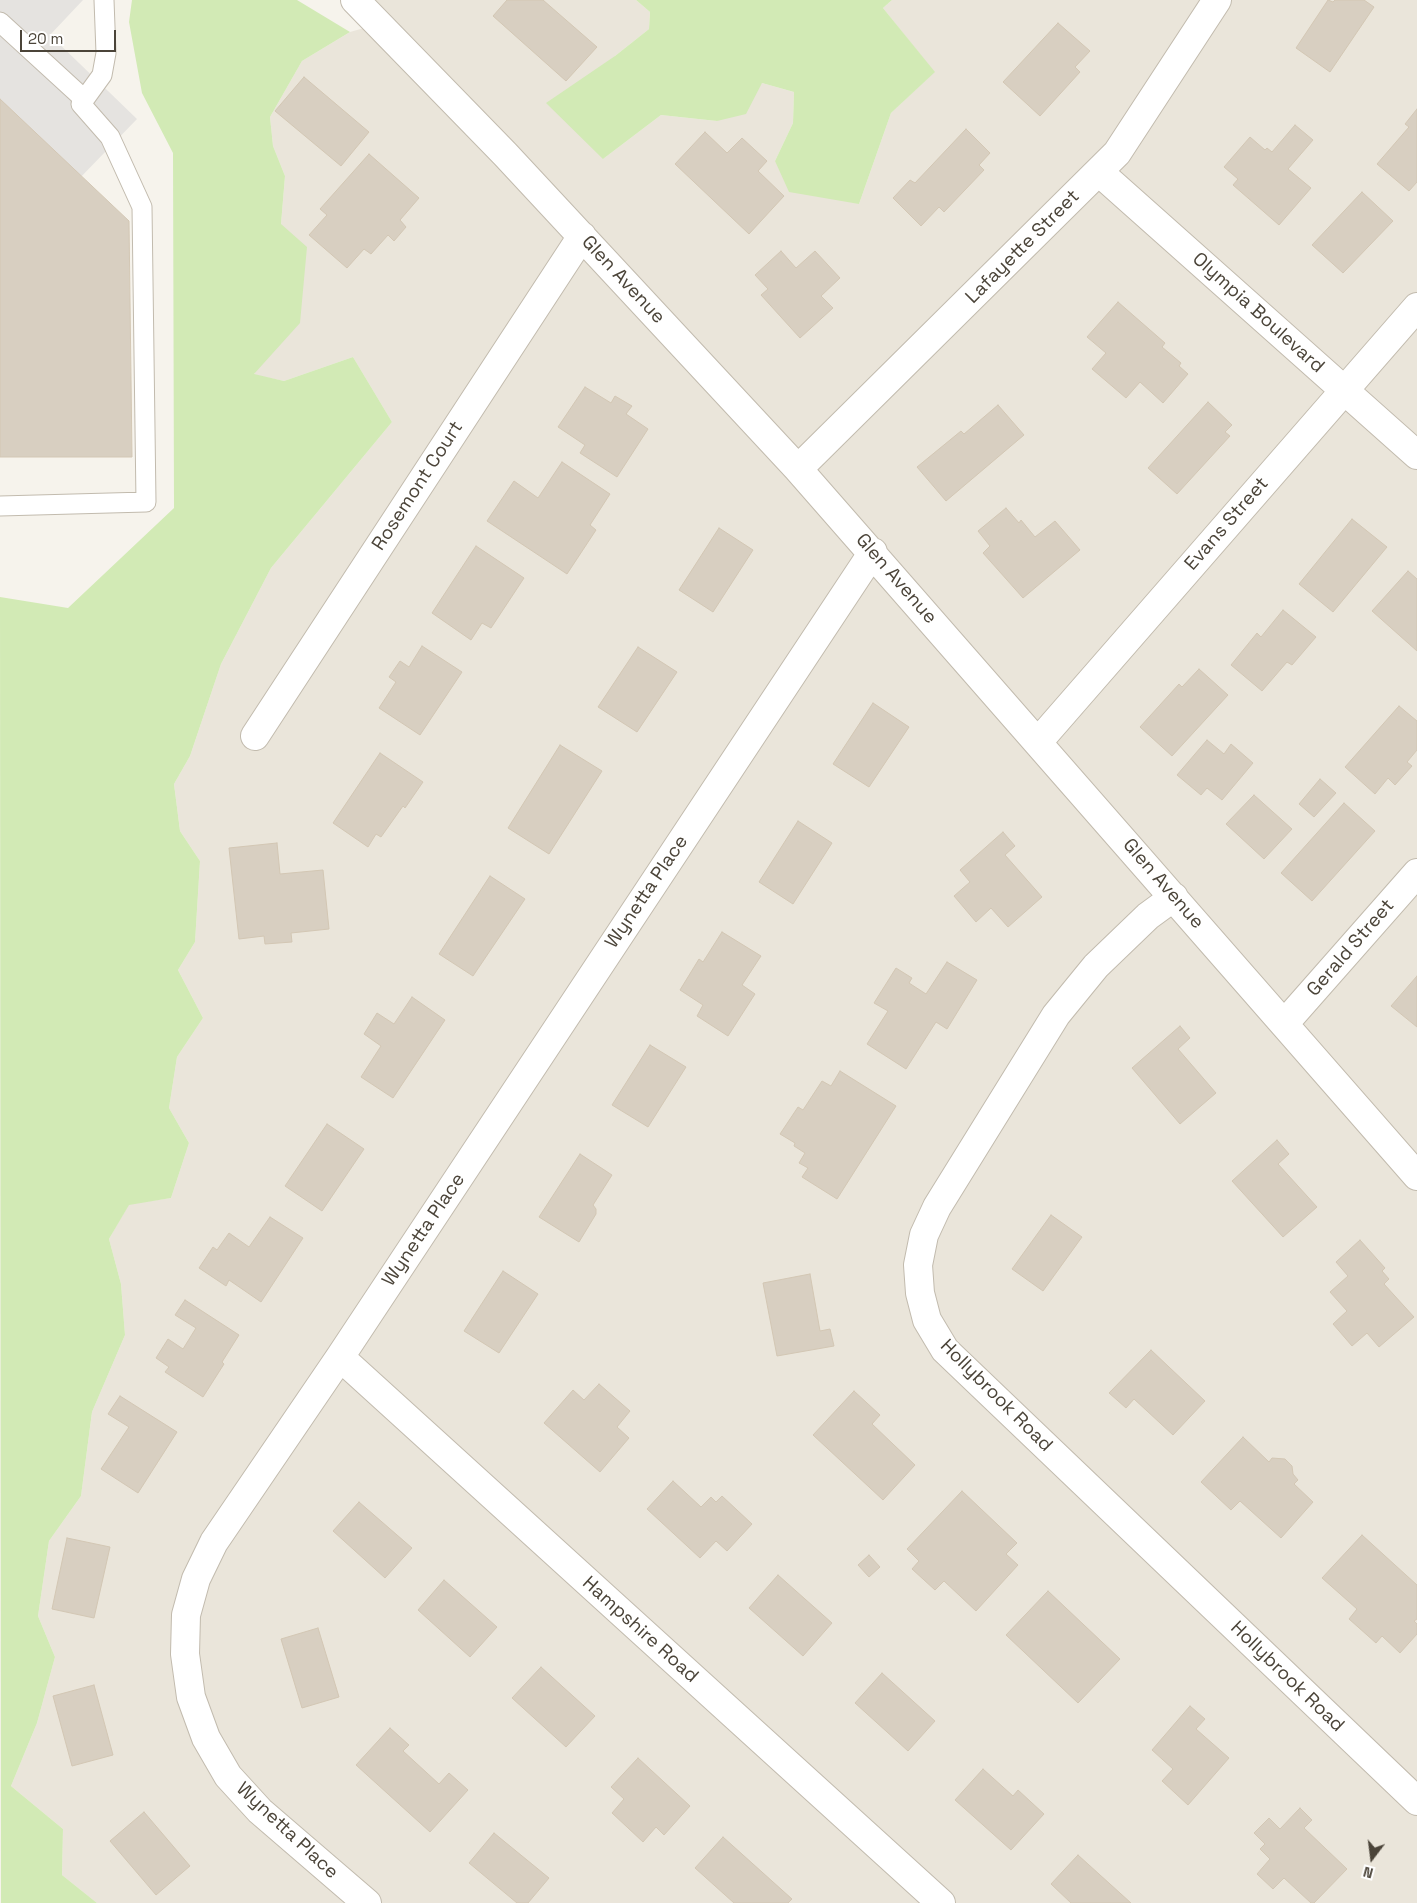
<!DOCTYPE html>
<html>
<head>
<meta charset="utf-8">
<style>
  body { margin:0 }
  #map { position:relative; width:1417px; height:1903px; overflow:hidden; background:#f6f3ec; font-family:"Space Grotesk",sans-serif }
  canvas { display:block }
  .north { position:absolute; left:1347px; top:1833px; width:50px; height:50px; -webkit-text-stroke:4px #fff; paint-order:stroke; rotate:195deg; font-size:14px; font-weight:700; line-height:20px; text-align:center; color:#4b4439 }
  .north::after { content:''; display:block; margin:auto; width:18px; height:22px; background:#4b4439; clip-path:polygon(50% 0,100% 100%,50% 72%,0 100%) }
  .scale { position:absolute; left:20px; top:30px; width:96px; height:22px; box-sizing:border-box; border:2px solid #4b4439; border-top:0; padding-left:6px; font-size:15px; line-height:18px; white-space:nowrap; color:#4b4439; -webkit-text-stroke:4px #fff; paint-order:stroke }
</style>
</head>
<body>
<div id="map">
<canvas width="1417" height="1903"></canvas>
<div class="north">N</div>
<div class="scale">20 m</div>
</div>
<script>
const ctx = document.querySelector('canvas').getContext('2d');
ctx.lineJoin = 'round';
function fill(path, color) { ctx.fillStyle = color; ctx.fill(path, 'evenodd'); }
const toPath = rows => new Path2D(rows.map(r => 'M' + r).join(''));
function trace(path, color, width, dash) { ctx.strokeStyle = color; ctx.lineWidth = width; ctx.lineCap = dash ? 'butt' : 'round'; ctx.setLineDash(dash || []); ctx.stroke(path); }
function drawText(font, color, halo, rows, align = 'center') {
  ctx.font = font + ' "Space Grotesk",sans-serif'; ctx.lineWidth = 5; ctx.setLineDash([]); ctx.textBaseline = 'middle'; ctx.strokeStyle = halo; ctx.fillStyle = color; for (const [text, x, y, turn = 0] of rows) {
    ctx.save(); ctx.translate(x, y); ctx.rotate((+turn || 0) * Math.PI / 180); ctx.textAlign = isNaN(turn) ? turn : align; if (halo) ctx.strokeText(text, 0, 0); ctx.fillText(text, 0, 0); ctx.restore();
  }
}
const residential = toPath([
  [361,0,636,0,650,12,649,29,615,56,603,159,661,115,717,121,762,83,794,92,793,123,775,161,859,204,891,113,934,72,883,8,892,0,1417,0,1417,1903,97,1903,62,1875,63,1829,11,1786,37,1723,55,1657,38,1616,49,1541,81,1496,92,1412,125,1335,121,1284,109,1239,129,1204,171,1198,189,1143,169,1108,177,1057,203,1018,178,970,195,942,200,861,180,831,174,784,190,756,221,664,271,568,392,422,353,357,284,381,254,375,281,224,285,176,273,146,270,117,302,61,350,32,378,24]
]);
const green = toPath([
  [132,0,297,0,350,32,302,61,270,117,273,146,285,176,281,224,307,247,300,323,254,374,284,381,353,357,392,422,271,568,221,664,190,756,174,784,180,831,200,861,195,942,178,970,203,1018,177,1057,169,1108,189,1143,171,1198,129,1205,109,1239,121,1284,125,1335,92,1412,81,1496,49,1541,38,1616,55,1657,37,1723,11,1786,63,1829,62,1875,97,1903,1,1903,0,597,68,608,174,508,173,153,142,93,129,22],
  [636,0,892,0,883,8,935,72,891,113,859,204,789,192,775,161,793,123,794,92,762,83,746,114,717,121,661,115,603,159,546,103,615,56,649,29,650,12]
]);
const parking = toPath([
  [0,0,83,0,50,35,137,119,77,181,0,106]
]);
const building = toPath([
  [507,0,543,0,597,47,566,81,493,16,507,0],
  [1328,0,1333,2,1335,0,1364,0,1374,7,1330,72,1296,48,1328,0],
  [1058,23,1090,51,1075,67,1080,72,1040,116,1003,82,1058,23],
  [304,77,369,132,341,166,275,111,304,77],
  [0,99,129,221,132,457,0,457,0,99],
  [1417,109,1417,182,1409,191,1377,164,1409,127,1405,124,1417,109],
  [1295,125,1313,140,1288,169,1311,188,1279,225,1233,185,1238,179,1224,167,1250,137,1265,150,1267,148,1272,152,1295,125],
  [966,129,990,153,979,165,984,170,944,212,939,207,921,226,893,198,910,180,915,183,966,129],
  [705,132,727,153,742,138,767,161,758,171,784,196,749,234,675,164,705,132],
  [369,154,419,198,400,220,406,227,394,241,388,235,371,254,364,249,347,268,309,235,327,215,320,209,369,154],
  [1362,192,1393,221,1343,273,1312,245,1362,192],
  [781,251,796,268,815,251,840,278,821,296,833,308,800,338,761,295,768,289,755,275,781,251],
  [1118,302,1165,343,1162,347,1181,363,1179,366,1188,374,1163,403,1140,382,1126,398,1092,369,1106,353,1087,337,1118,302],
  [585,387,611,403,615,396,632,406,626,414,648,429,617,477,580,453,585,445,558,427,585,387],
  [1208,402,1232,425,1225,432,1230,436,1177,494,1148,468,1208,402],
  [998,405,1024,435,946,501,917,467,961,431,964,434,998,405],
  [562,462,610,494,590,525,596,530,567,574,487,521,514,481,538,498,562,462],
  [1006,508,1019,523,1021,520,1035,537,1055,521,1080,550,1023,598,983,553,990,546,978,531,1006,508],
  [1352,519,1387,547,1333,612,1299,584,1352,519],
  [719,528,753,550,713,612,679,590,719,528],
  [476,546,524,578,491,628,482,623,471,640,432,613,476,546],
  [1408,571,1417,579,1417,651,1372,611,1408,571],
  [1283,610,1316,637,1292,665,1287,662,1262,691,1231,665,1257,633,1261,637,1283,610],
  [422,646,462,672,420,735,379,708,396,682,389,677,400,661,409,667,422,646],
  [638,647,677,672,637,732,598,707,638,647],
  [1199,669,1228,695,1172,756,1140,727,1179,684,1182,687,1199,669],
  [873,703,909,727,869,787,833,764,873,703],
  [1399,706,1417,721,1417,750,1407,762,1412,766,1395,785,1388,778,1375,794,1345,767,1399,706],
  [1207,740,1224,754,1231,744,1253,763,1222,800,1207,788,1201,795,1177,775,1207,740],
  [560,745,602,771,549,854,508,828,560,745],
  [380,753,423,782,405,808,403,806,381,837,376,834,368,847,333,823,380,753],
  [1320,779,1336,793,1314,817,1299,804,1320,779],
  [1254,795,1292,829,1264,859,1226,824,1254,795],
  [1344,803,1375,831,1312,901,1281,873,1344,803],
  [798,821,832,843,793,904,759,882,798,821],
  [1003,832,1015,846,1005,855,1042,897,1008,927,991,908,976,922,954,896,970,882,960,870,1003,832],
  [277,843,280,874,323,870,329,929,291,933,292,942,265,944,264,936,239,939,229,848,277,843],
  [490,876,525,899,473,976,439,954,490,876],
  [722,932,761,956,742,985,755,994,728,1036,697,1016,703,1005,680,990,699,959,703,962,722,932],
  [947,962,977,980,947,1029,936,1022,906,1069,867,1044,888,1011,874,1003,896,968,912,978,909,983,926,994,947,962],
  [1417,976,1417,1027,1391,1006,1417,976],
  [412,997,445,1020,393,1098,361,1077,381,1046,364,1034,377,1013,394,1024,412,997],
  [1180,1026,1190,1038,1178,1049,1216,1093,1180,1124,1132,1068,1180,1026],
  [650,1045,686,1067,648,1127,612,1105,650,1045],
  [840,1071,896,1106,837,1199,802,1177,808,1168,799,1163,805,1153,794,1146,795,1143,780,1134,798,1107,803,1110,822,1081,831,1086,840,1071],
  [327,1124,364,1149,322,1211,285,1186,327,1124],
  [1277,1140,1289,1154,1278,1164,1317,1207,1283,1237,1232,1181,1277,1140],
  [580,1154,612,1175,593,1205,596,1209,596,1214,579,1242,539,1217,580,1154],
  [1051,1215,1082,1237,1043,1291,1012,1269,1051,1215],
  [270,1217,303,1238,261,1302,229,1280,226,1286,199,1268,213,1247,217,1250,229,1233,249,1247,270,1217],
  [1360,1240,1385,1268,1382,1271,1389,1279,1384,1284,1414,1317,1379,1347,1367,1333,1352,1346,1333,1324,1347,1311,1330,1292,1348,1276,1336,1262,1360,1240],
  [503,1271,538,1294,499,1353,464,1331,503,1271],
  [810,1274,820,1331,830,1329,834,1346,777,1356,763,1283,810,1274],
  [185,1300,239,1335,222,1362,224,1364,203,1397,165,1372,169,1367,156,1358,168,1339,183,1349,196,1328,175,1315,185,1300],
  [1151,1350,1205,1401,1173,1435,1134,1399,1126,1408,1109,1393,1151,1350],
  [599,1384,630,1411,617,1427,629,1438,600,1472,544,1423,573,1390,584,1400,599,1384],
  [854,1391,880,1415,872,1424,915,1465,883,1500,813,1435,854,1391],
  [120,1396,177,1432,138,1493,101,1469,129,1427,108,1414,120,1396],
  [1243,1437,1269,1462,1272,1458,1285,1459,1292,1466,1293,1474,1298,1480,1294,1484,1313,1502,1281,1538,1240,1501,1231,1510,1201,1482,1243,1437],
  [673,1481,701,1507,711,1497,716,1502,722,1496,752,1524,727,1551,716,1541,700,1558,647,1509,673,1481],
  [962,1491,1017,1543,1006,1554,1018,1565,976,1611,944,1581,935,1590,912,1569,919,1561,907,1549,962,1491],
  [359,1502,412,1548,385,1578,333,1531,359,1502],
  [1362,1535,1417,1585,1417,1619,1414,1621,1417,1624,1417,1634,1400,1653,1382,1636,1376,1643,1349,1619,1357,1609,1322,1578,1362,1535],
  [67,1538,110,1547,94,1618,52,1609,67,1538],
  [869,1555,880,1567,869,1577,858,1565,869,1555],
  [778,1575,832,1623,803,1656,749,1608,778,1575],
  [444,1580,497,1627,470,1657,418,1610,444,1580],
  [1048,1591,1120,1659,1078,1703,1006,1635,1048,1591],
  [318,1628,339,1697,302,1708,281,1639,318,1628],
  [541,1667,595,1716,566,1747,512,1698,541,1667],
  [882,1673,935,1721,908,1751,855,1703,882,1673],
  [94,1685,113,1755,72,1766,53,1696,94,1685],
  [1190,1706,1205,1719,1196,1729,1229,1758,1188,1805,1162,1781,1173,1769,1152,1750,1190,1706],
  [390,1728,409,1745,403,1751,439,1784,449,1773,468,1790,430,1832,356,1765,390,1728],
  [638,1758,690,1806,664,1835,656,1827,643,1842,612,1813,624,1799,611,1787,638,1758],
  [983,1769,1013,1796,1018,1790,1044,1814,1011,1850,955,1800,983,1769],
  [1300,1808,1312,1820,1304,1828,1347,1869,1314,1903,1311,1903,1284,1878,1273,1889,1257,1874,1270,1859,1260,1849,1265,1844,1254,1833,1269,1818,1280,1829,1300,1808],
  [144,1812,190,1866,156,1895,110,1841,144,1812],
  [494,1833,549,1878,528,1903,517,1903,469,1863,494,1833],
  [723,1837,792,1899,788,1903,734,1903,695,1868,723,1837],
  [1078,1855,1131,1903,1071,1903,1051,1884,1078,1855]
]);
const lane = toPath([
  [0,22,84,99],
  [0,506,146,502,142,207,110,137,81,104,102,75,106,53,104,0]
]);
const street = toPath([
  [355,0,505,154,798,469,1417,1176],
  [1099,172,1417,455],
  [798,469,1117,153,1217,0],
  [255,736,582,236],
  [1038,742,1417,307],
  [1174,897,1148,916,1096,966,1056,1015,937,1207,924,1235,918,1265,920,1293,927,1320,945,1350,1417,1801],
  [1284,1024,1417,873],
  [340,1357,941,1903],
  [367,1903,260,1811,228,1776,206,1738,191,1697,185,1654,186,1615,196,1579,214,1542,340,1357,873,552]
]);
const streetNames = [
  ["Lafayette Street",1023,247,-45],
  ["Glen Avenue",623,280,47],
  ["Olympia Boulevard",1258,313,42],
  ["Rosemont Court",418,486,-57],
  ["Evans Street",1227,524,-49],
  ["Glen Avenue",896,579,49],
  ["Glen Avenue",1163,884,49],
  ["Wynetta Place",647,892,-56],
  ["Gerald Street",1351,948,-49],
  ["Wynetta Place",424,1230,-56],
  ["Hollybrook Road",996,1396,45],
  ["Hampshire Road",640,1630,42],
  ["Hollybrook Road",1287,1677,44],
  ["Wynetta Place",287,1831,43]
];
fill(residential, '#eae5da');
fill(green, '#d2eab5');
fill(parking, '#e5e3e0');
fill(building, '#d8cfc1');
trace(building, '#d3c7b4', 1);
trace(lane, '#c2bbae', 21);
trace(street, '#c2bbae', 30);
trace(lane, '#fff', 19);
trace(street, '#fff', 28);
drawText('19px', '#4b4439', '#fff', streetNames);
</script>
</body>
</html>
